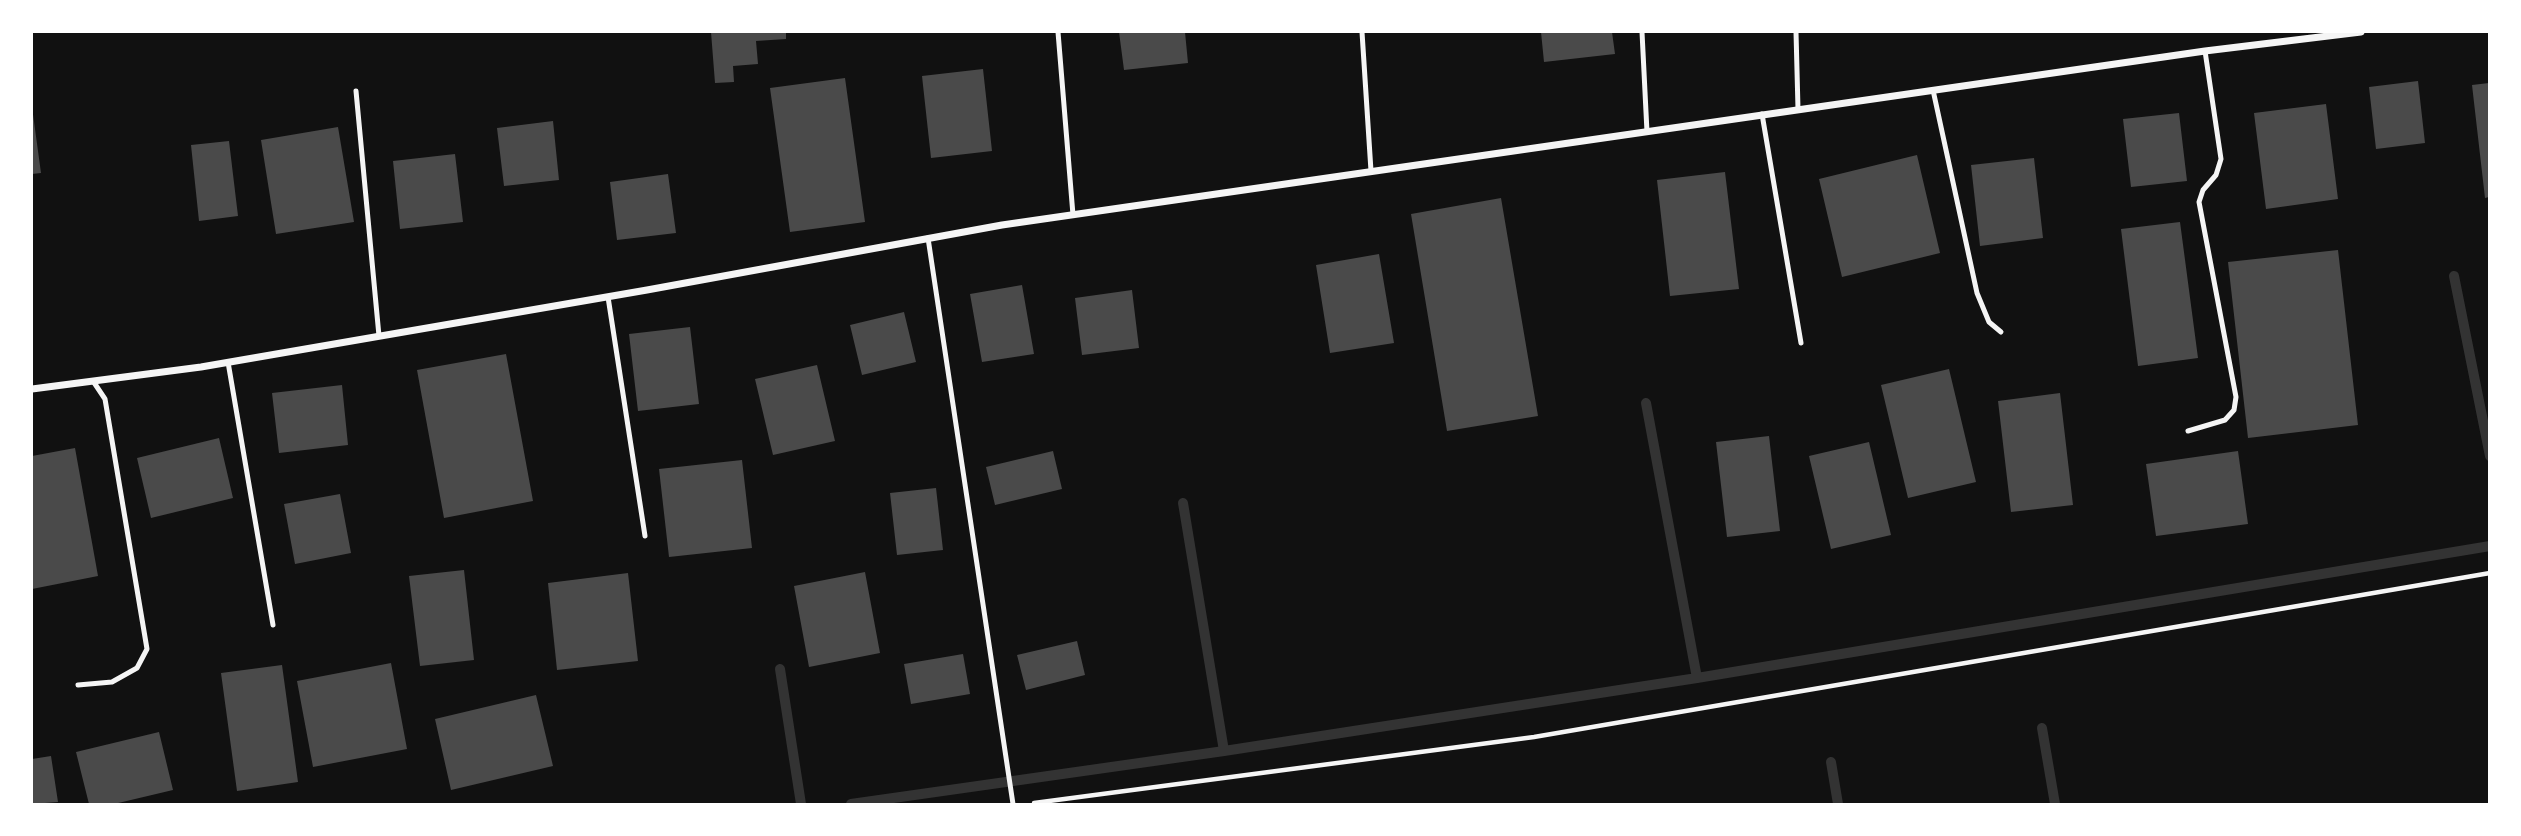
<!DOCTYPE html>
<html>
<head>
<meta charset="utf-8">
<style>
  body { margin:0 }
  #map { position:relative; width:2521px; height:836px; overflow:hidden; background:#111; font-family:"Space Grotesk",sans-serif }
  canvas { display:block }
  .frame { position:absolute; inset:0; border:33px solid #fff; pointer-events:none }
</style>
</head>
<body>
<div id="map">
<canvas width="2521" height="836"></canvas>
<div class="frame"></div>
</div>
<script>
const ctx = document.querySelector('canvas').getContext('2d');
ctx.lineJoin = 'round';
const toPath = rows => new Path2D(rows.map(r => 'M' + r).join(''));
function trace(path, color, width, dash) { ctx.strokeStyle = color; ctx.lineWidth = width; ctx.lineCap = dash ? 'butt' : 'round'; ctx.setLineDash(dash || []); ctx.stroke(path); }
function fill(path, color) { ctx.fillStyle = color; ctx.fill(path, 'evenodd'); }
const stream = toPath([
  [2454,276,2490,456],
  [1646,403,1697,678],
  [1183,503,1224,751],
  [780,669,801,804],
  [2042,728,2055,804],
  [1831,762,1838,804],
  [851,804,1224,751,1697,678,2490,546]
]);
const building = toPath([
  [711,32,786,32,786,39,756,41,758,64,733,66,734,82,715,83],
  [1119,32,1185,32,1188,63,1124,70],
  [1541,32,1612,32,1615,54,1544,62],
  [983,69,992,151,931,158,922,76],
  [845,78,865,222,790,232,770,88],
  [2418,81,2425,143,2376,149,2369,87],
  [2489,83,2489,197,2485,198,2472,85],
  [2326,104,2338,199,2266,209,2254,113],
  [32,107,41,173,32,174],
  [2179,113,2187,181,2131,187,2123,119],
  [553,121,559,180,504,186,497,128],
  [338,127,354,222,276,234,261,140],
  [229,141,238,216,199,221,191,145],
  [455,154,463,222,400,229,393,161],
  [1917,155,1940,253,1842,277,1819,179],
  [2034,158,2043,238,1980,246,1971,165],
  [1725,172,1739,289,1670,296,1657,180],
  [668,174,676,233,617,240,610,182],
  [1501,198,1538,416,1447,431,1411,214],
  [2180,222,2198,358,2138,366,2121,229],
  [2338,250,2358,425,2248,438,2228,262],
  [1379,254,1394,343,1330,353,1316,265],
  [1022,285,1034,354,982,362,970,294],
  [1132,290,1139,348,1082,355,1075,298],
  [904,312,916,362,862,375,850,325],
  [690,327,699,404,638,411,629,334],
  [506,354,533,501,444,518,417,370],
  [817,365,835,441,773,455,755,379],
  [1949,369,1976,482,1908,498,1881,385],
  [342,385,348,445,279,453,272,393],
  [2060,393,2073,505,2011,512,1998,401],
  [1769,436,1780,531,1727,537,1716,442],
  [219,438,233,498,151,518,137,458],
  [1869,442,1891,535,1831,549,1809,456],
  [75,448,98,576,32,589,32,456],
  [1053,451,1062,489,995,505,986,467],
  [2238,451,2248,524,2156,536,2146,464],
  [742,460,752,548,669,557,659,469],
  [936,488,943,550,897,555,890,493],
  [340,494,351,553,295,564,284,504],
  [464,570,474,660,420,666,409,576],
  [865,572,880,653,809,667,794,586],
  [628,573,638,661,557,670,548,583],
  [1077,641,1085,675,1026,690,1017,655],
  [963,654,970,694,911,704,904,664],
  [391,663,407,749,313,767,297,681],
  [282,665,298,782,237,791,221,673],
  [536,695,553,766,451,790,435,719],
  [159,732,173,790,114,804,89,804,76,752],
  [51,756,58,802,32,804,32,759]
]);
const path = toPath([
  [1034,803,1534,737,2490,573]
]);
const service = toPath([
  [1058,32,1073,215],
  [1362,32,1371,171],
  [1642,32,1647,132],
  [1796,32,1798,109],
  [1933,90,1977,293,1989,322,2001,332],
  [356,91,379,336],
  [1762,114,1801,343],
  [928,238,1013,804],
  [608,297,645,536],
  [228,362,273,625],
  [2188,431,2225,420,2234,410,2236,397,2199,202,2203,190,2216,175,2221,159,2205,51],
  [78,685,112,682,137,668,147,649,105,399,93,381]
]);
const minor = toPath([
  [32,389,201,367,647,290,1002,225,2205,51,2361,32]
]);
trace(stream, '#333', 10);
fill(building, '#4a4a4a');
trace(path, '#f5f5f5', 4.5);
trace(service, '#f5f5f5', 5);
trace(minor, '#f5f5f5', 7);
</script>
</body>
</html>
